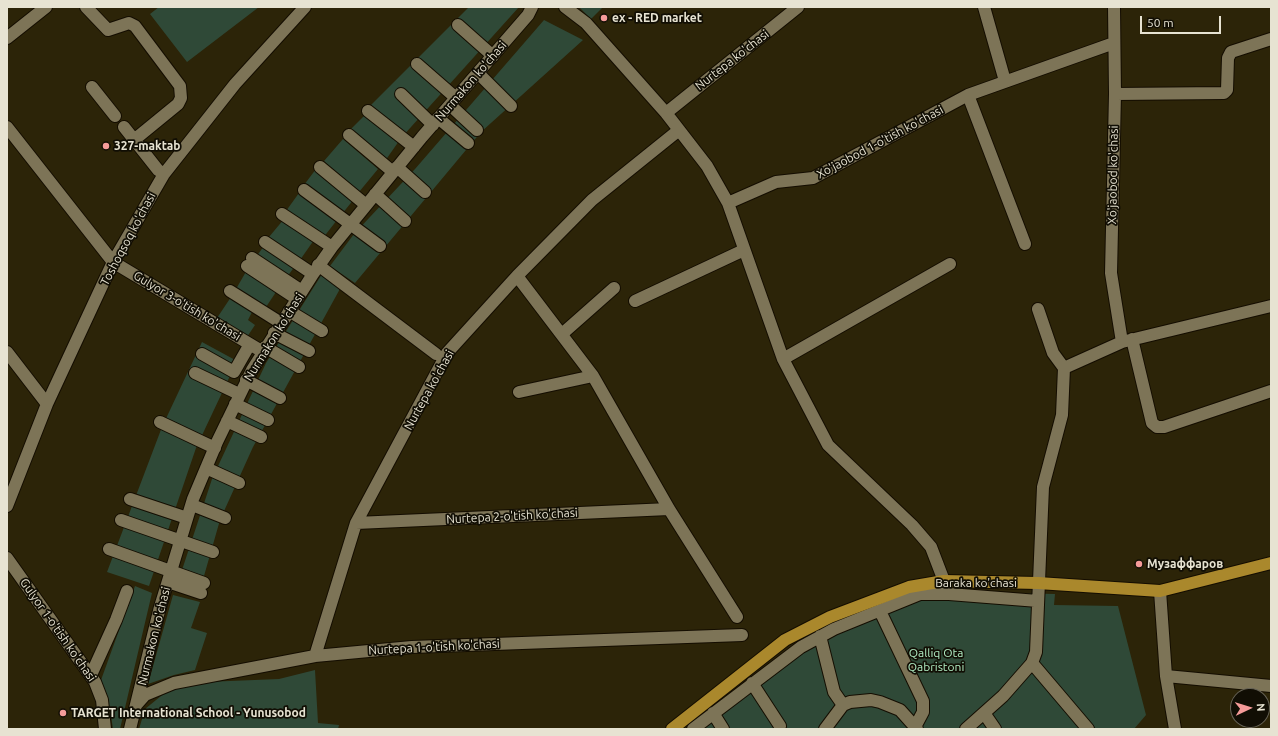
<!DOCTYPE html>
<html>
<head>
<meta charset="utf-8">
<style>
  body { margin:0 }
  #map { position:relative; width:1278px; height:736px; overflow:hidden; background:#2c2408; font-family:Ubuntu,sans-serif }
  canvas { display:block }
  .frame { position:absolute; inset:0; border:8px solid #e7e3d2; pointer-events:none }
  .north { position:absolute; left:1230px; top:688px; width:40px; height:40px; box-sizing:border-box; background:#110e04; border:1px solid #676356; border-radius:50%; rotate:86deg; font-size:11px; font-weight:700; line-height:16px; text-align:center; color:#e7e3d2 }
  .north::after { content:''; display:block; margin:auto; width:14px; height:18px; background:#f59b99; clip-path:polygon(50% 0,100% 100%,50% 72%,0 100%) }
  .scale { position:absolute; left:1140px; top:16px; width:81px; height:18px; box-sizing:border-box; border:2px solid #e7e3d2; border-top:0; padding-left:5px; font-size:12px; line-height:14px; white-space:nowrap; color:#e7e3d2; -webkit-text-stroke:3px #110e04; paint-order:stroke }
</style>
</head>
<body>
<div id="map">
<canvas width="1278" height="736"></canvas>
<div class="frame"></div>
<div class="north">N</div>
<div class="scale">50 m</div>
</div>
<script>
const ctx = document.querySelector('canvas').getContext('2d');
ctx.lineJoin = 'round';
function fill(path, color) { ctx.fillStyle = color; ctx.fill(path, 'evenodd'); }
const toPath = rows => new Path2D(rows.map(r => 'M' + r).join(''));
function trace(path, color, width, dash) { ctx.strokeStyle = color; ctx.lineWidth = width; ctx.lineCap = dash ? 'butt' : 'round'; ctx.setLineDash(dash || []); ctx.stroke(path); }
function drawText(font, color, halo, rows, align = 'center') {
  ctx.font = font + ' Ubuntu,sans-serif'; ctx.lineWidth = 3.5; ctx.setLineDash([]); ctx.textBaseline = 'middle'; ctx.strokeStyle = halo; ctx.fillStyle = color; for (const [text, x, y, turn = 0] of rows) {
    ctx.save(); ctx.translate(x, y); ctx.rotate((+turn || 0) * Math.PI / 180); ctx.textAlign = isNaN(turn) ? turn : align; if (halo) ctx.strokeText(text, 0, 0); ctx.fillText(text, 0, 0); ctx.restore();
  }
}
const green = toPath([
  [159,7,259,7,187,62,150,14],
  [469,7,519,7,402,137,370,106],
  [579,7,603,7,591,19],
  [544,20,583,40,481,132,355,283,330,266,354,234,415,169],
  [366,114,399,141,385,161,350,130],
  [343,139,378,169,359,192,324,161],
  [316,169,354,199,342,214,304,185],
  [299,193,337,220,323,238,286,211],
  [284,219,314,240,300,260,269,237],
  [264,246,295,266,287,277,256,257],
  [251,263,282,283,266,307,236,289],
  [322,274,341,287,253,447,220,520,204,576,182,570,212,479,266,363],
  [231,297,253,310,248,320,255,325,247,337,217,318],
  [202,342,237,361,196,448,149,586,107,572,162,427],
  [135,586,152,593,120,729,113,729,110,709,101,680],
  [922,591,1055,594,1054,605,1118,606,1146,715,1134,729,689,729,781,656],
  [173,595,200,602,191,628,207,633,195,670,174,675,148,684],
  [315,670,318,723,339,725,338,729,139,729,145,709,172,687,205,682,279,679]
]);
const minor = toPath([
  [86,7,108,30,129,23,135,26,180,86,181,98,178,104,134,140],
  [565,7,586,23,666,113,707,166,728,203,783,359,828,445,912,525,931,547,944,581],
  [984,7,1005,81],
  [1114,7,1115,94,1111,273,1122,342],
  [458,25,493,56],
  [7,38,46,7],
  [417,64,456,98],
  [478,73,511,106],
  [92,87,115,116],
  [401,94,433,125],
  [1115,94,1224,93,1227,90,1228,58,1231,52,1271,39],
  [968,95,1025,244],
  [450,105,477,130],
  [368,111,414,147],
  [666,113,798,7],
  [438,118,468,143],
  [7,127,113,262,263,352],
  [124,127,158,170,164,174],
  [349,135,393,172],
  [320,167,366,205],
  [397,167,425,192],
  [304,190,380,246],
  [375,194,405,221],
  [728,203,776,182,813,178,968,95,1114,43],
  [282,214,332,247],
  [265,242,313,274],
  [252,258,302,291],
  [318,265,436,354],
  [247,266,297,299],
  [517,276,593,376,669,509,737,617],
  [230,291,281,323],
  [635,301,744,250],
  [1038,309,1053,353,1064,368],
  [289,311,322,331],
  [274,333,309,351],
  [562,334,614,288],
  [1132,339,1152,423,1157,427,1164,427,1271,391],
  [265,347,299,367],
  [7,352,47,404],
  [202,354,234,372,250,344],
  [783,359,950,264],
  [1064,368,1122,342,1271,306],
  [195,373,239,394],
  [246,380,280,398],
  [519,392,593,376],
  [235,404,268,420],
  [227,421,261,437],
  [160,422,215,448],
  [206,468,239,483],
  [130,499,187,518],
  [192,505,225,518],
  [7,506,47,404,113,262,164,174,235,84,305,7],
  [121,520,213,552],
  [356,523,669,509],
  [109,549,204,583],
  [7,558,95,682,102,700,105,729],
  [168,582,201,593],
  [1160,591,1166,676,1175,729],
  [880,611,923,701,923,712,915,727],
  [820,636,834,692,843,705],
  [315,656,356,523,447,353,517,276,592,200,679,130],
  [1032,663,1088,729],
  [91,675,116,620,127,591],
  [1166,676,1271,686],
  [752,683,780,726],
  [137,704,145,695,174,683,315,656,412,647,742,635],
  [713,713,723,729],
  [984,713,995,729],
  [130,729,160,607,193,499,217,442,252,370,313,274,332,247,422,137,528,15,532,7],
  [693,729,801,647,834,629,920,594,949,594,1038,601],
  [825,729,843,705,850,702,871,700,880,702,900,710,917,729],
  [966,729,1003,696,1032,663,1036,652,1043,487,1062,415,1064,368]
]);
const major = toPath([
  [672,729,785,640,830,617,909,587,944,581,1038,583,1160,591,1271,563]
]);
const markers = [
  [604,18,4,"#f59b99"],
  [106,146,4,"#f59b99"],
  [1139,564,4,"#f59b99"],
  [63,713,4,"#f59b99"]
];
const poiNames = [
  ["ex - RED market",612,18],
  ["327-maktab",114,146],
  ["Музаффаров",1147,564],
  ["TARGET International School - Yunusobod",71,713]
];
const streetNames = [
  ["Nurtepa ko'chasi",732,60,-38],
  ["Nurmakon ko'chasi",471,81,-49],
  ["Xo'jaobod 1-o'tish ko'chasi",880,142,-28],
  ["Xo'jaobod ko'chasi",1113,175,-89],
  ["Toshoqsoq ko'chasi",128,239,-62],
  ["Gulyor 3-o'tish ko'chasi",187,306,31],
  ["Nurmakon ko'chasi",274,337,-58],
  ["Nurtepa ko'chasi",429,390,-61],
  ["Nurtepa 2-o'tish ko'chasi",512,516,-3],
  ["Baraka ko'chasi",976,583],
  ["Gulyor 1-o'tish ko'chasi",58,630,55],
  ["Nurmakon ko'chasi",154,636,-76],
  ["Nurtepa 1-o'tish ko'chasi",434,647,-3]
];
const parkNames = [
  ["Qalliq Ota",936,653],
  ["Qabristoni",936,667]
];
fill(green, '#2f4937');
trace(minor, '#140d00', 14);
trace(major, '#140d00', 14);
trace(minor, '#7d7457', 12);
trace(major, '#aa882c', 12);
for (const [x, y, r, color] of markers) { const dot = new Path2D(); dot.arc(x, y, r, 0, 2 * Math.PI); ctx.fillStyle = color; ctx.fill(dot); trace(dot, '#110e04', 1.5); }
drawText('bold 12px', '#e7e3d2', '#110e04', poiNames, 'left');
drawText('12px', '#e7e3d2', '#110e04', streetNames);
drawText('12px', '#b0ecc3', '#110e04', parkNames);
</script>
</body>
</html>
